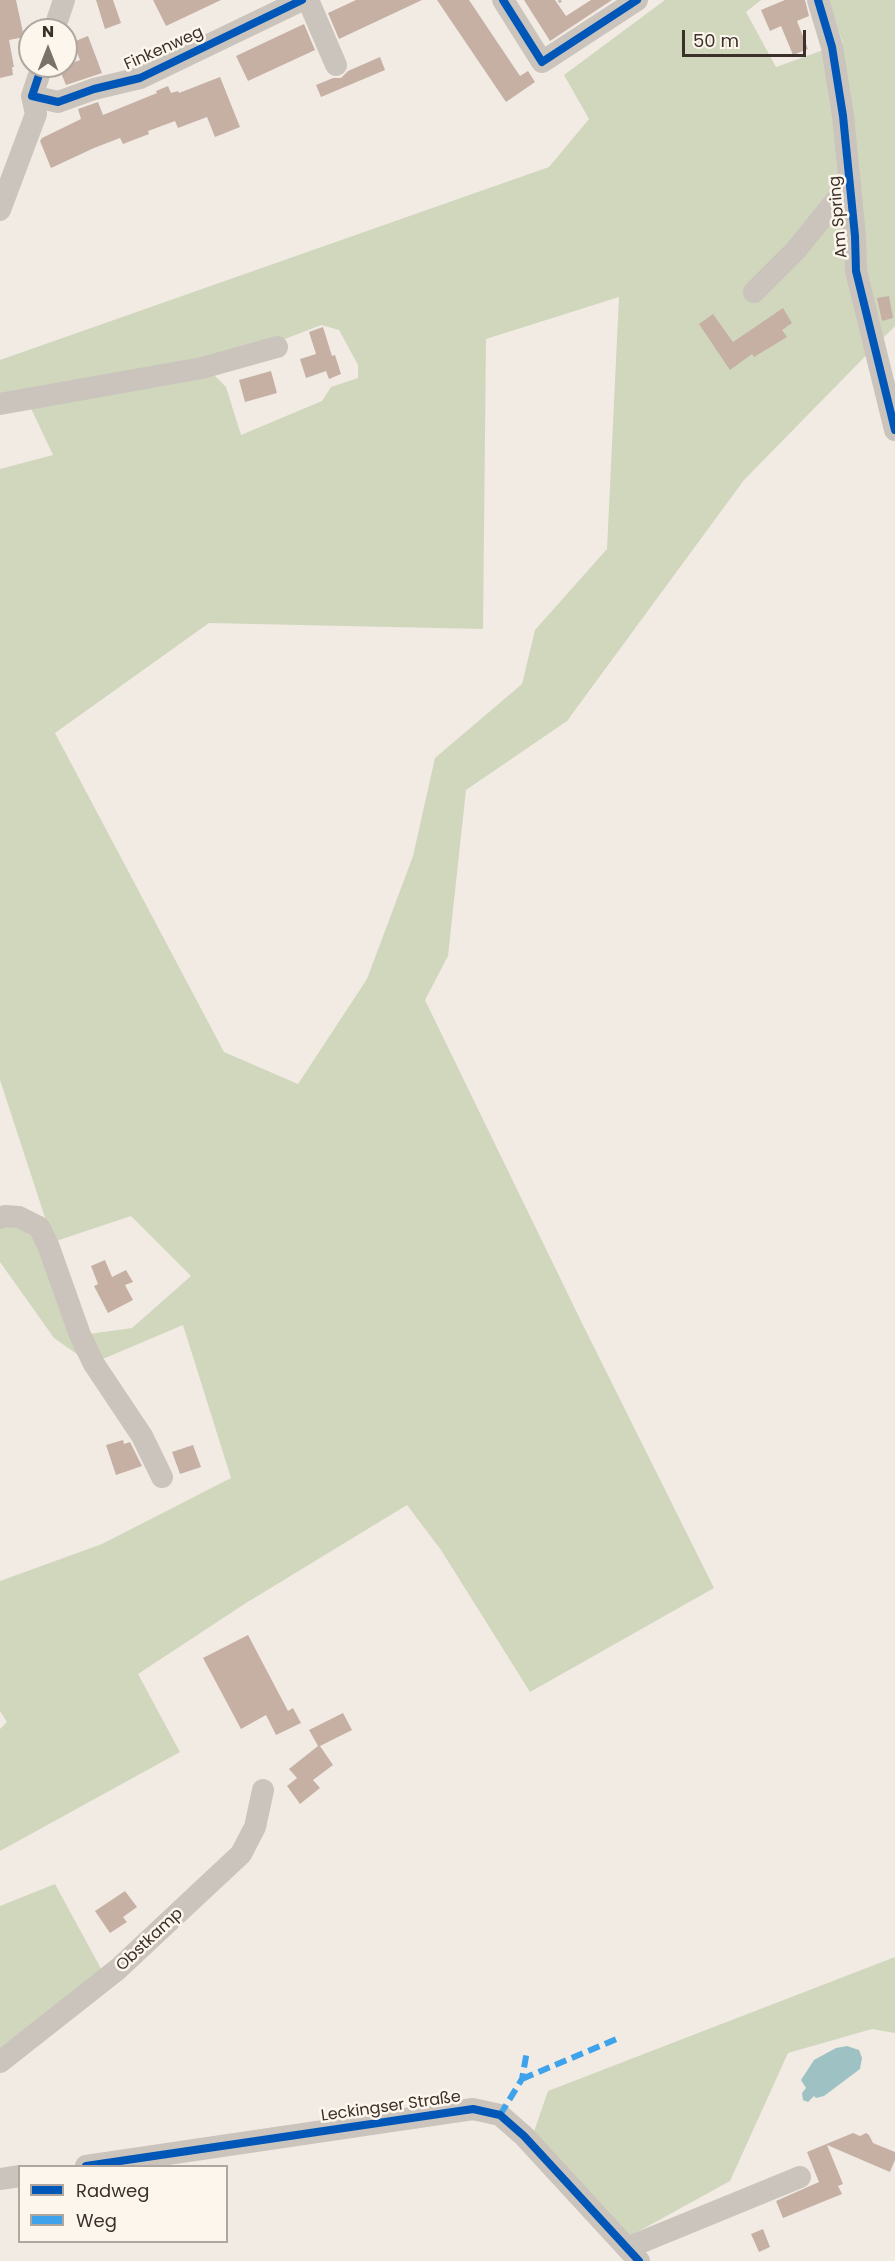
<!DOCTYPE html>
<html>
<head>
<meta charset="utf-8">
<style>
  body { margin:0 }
  #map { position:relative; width:895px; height:2261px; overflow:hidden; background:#f1ebe4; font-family:Poppins,sans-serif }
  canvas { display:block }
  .legend { position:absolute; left:18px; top:2165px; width:210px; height:78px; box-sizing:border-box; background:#fcf6ed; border:2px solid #afa79f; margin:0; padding:8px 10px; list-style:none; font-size:18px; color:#3c302a }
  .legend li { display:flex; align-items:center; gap:12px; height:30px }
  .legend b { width:30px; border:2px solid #afa79f }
  .north { position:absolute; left:18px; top:18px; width:60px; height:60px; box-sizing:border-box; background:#fcf6ed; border:2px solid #afa79f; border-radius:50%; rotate:0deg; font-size:16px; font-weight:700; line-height:24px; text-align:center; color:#3c302a }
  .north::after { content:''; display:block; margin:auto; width:21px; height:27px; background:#7b716b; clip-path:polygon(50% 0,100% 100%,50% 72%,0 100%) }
  .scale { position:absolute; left:682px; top:30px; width:124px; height:27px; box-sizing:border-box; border:3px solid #3c302a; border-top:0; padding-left:8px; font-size:18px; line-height:21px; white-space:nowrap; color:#3c302a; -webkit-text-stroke:4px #fcf6ed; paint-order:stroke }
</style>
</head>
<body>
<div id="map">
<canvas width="895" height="2261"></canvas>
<ul class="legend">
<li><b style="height:8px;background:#0057b8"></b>Radweg</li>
<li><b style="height:8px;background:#3fa3eb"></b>Weg</li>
</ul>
<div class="north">N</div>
<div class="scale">50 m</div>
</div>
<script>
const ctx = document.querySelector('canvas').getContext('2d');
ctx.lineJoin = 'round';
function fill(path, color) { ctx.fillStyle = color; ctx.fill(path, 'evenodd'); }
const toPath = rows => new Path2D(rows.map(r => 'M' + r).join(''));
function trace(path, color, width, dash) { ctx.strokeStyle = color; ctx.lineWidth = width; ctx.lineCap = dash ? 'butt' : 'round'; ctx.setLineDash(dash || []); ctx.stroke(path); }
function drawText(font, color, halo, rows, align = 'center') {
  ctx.font = font + ' Poppins,sans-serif'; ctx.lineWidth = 5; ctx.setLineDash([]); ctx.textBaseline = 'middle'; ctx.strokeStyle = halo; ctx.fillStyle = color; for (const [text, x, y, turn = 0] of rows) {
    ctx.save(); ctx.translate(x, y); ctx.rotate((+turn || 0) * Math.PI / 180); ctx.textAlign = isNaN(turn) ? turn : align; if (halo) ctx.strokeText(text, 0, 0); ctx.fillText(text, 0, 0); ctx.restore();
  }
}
const green = toPath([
  [665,0,761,0,746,12,776,67,843,43,828,0,895,0,895,326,744,480,567,721,466,790,448,956,425,1000,580,1319,714,1588,530,1692,441,1550,407,1505,246,1603,138,1674,180,1752,0,1851,0,1729,7,1722,0,1711,0,1581,102,1544,231,1478,183,1325,91,1364,54,1338,0,1262,0,1223,6,1221,37,1238,74,1336,132,1328,191,1276,131,1216,53,1242,0,1080,0,469,53,455,28,402,0,403,0,360,549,167,589,119,564,75],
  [619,297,607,549,535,630,522,684,435,758,413,856,367,979,298,1084,224,1052,55,733,209,623,483,629,486,339],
  [321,325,339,330,358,365,358,378,331,387,322,401,241,435,226,387,208,369],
  [55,1884,105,1976,0,2057,0,1906],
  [895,1957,895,2033,872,2029,788,2053,730,2181,630,2236,529,2146,548,2091]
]);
const water = toPath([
  [847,2046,859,2050,862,2058,860,2069,824,2096,816,2098,814,2096,808,2102,803,2100,802,2093,806,2088,801,2080,814,2060,836,2048]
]);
const building = toPath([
  [0,0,16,0,24,37,9,40,14,67,12,67,13,75,0,78],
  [96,0,113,0,121,23,105,29],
  [153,0,221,0,166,26],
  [356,0,422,0,339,39,328,13],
  [437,0,469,0,520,76,528,71,535,82,506,102],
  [524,0,555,0,566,16,591,0,612,0,550,41],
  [785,0,805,0,809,16,797,21,808,49,793,55,781,26,770,31,761,10],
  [304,24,315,50,248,81,236,56],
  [88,36,102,73,66,85,59,68,80,60,73,42],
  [380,57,385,70,321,97,316,85,333,78,341,78,348,71],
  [220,77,240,127,215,137,207,117,178,128,175,121,148,131,149,134,123,144,120,138,94,148,51,168,40,141,42,138,81,119,78,109,98,102,103,115,157,93,156,91,168,86,171,93,178,91,179,93],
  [889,296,893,318,882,321,877,298],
  [783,308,792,323,782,330,787,337,754,357,752,354,730,370,699,324,713,314,733,342],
  [323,327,332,356,335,355,341,374,329,379,326,371,306,378,300,359,316,354,309,332],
  [271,371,277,393,245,402,239,380],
  [105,1260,112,1277,126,1270,133,1282,125,1285,133,1300,108,1313,94,1286,98,1284,91,1266],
  [123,1440,124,1444,130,1442,142,1466,116,1475,106,1445],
  [193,1445,201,1467,180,1474,172,1452],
  [248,1635,288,1711,293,1708,301,1723,276,1735,266,1715,241,1729,203,1658],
  [343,1713,352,1730,320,1746,333,1765,313,1780,320,1788,300,1804,287,1786,297,1778,289,1769,318,1746,309,1730],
  [125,1891,137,1907,123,1917,127,1922,110,1933,95,1911],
  [853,2133,860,2136,866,2133,869,2135,873,2143,895,2152,895,2160,890,2172,827,2145,843,2184,838,2186,842,2194,783,2218,776,2201,819,2182,807,2152],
  [763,2229,770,2247,759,2252,751,2234]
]);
const path = toPath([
  [559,0,562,4]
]);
const minor = toPath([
  [308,0,336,65],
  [503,0,542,62,637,0],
  [818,0,832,47,843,116,855,236,856,271,895,430],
  [54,30,64,0],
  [32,96,58,102,94,89,140,78,302,0],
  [0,210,36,114,32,96,42,66],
  [754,292,796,250,850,183],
  [0,404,202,368,277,347],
  [0,1218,5,1216,19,1217,39,1227,48,1245,80,1335,94,1364,142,1436,162,1477],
  [0,2062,118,1969,241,1854,255,1827,263,1790],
  [86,2166,473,2109,500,2115,524,2136,639,2261],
  [0,2179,20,2176],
  [627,2248,800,2177]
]);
const quiet = toPath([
  [522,2079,619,2038],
  [500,2115,522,2079,527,2051]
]);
const cycleway = toPath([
  [503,0,542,62,637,0],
  [818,0,832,47,843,116,855,236,856,271,895,430],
  [42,66,32,96,58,102,94,89,140,78,302,0],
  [86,2166,473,2109,500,2115,524,2136,639,2261]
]);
const streetNames = [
  ["Finkenweg",164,49,-24],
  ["Am Spring",839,217,-95],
  ["Obstkamp",150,1940,-43],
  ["Leckingser Straße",391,2107,-8]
];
fill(green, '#d1d7bd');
fill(water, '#9ec2c4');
fill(building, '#c6b0a4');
trace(path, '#c3bcb5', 3, [3, 3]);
trace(minor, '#cac4bd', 22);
trace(quiet, '#3fa3eb', 6, [12, 6]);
trace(cycleway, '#0057b8', 8);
drawText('16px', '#3c302a', '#fcf6ed', streetNames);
</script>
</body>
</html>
